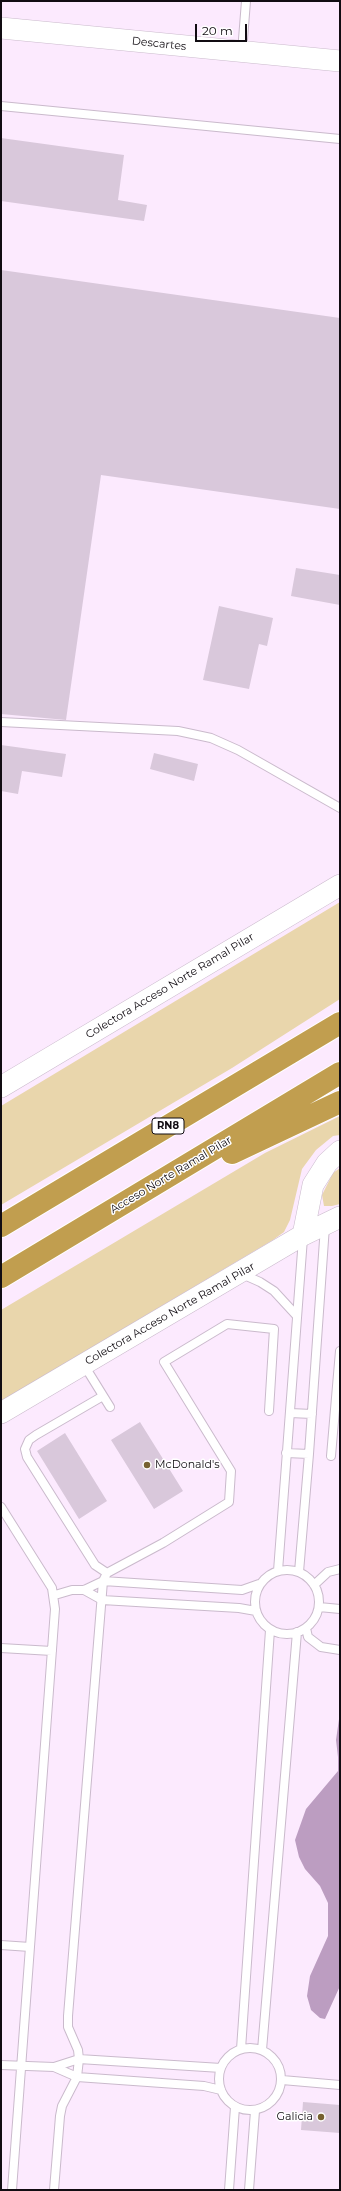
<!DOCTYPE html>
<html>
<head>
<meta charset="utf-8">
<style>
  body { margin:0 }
  #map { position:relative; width:341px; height:2191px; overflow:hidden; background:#fceafe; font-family:Montserrat,sans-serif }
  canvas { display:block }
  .frame { position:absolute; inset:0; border:2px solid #110c12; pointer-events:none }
  .scale { position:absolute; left:195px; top:24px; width:52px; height:18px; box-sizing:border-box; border:2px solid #110c12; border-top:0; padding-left:5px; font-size:12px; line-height:14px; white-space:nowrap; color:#110c12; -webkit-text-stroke:3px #fff; paint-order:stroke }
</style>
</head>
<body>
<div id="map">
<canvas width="341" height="2191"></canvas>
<div class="frame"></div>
<div class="scale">20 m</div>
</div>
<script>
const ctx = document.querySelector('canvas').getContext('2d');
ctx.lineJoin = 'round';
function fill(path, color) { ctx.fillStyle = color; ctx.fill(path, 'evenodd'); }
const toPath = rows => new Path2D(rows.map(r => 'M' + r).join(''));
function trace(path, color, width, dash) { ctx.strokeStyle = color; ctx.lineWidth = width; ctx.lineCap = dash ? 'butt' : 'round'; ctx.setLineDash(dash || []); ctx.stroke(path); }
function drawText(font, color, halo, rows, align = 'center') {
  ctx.font = font + ' Montserrat,sans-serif'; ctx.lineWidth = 3; ctx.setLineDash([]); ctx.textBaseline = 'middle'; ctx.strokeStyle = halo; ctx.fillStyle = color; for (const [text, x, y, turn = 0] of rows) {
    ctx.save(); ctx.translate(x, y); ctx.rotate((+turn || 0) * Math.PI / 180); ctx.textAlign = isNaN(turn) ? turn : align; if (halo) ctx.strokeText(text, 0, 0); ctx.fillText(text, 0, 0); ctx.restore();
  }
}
const green = toPath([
  [340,902,340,999,232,1068,1,1205,1,1106],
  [340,1116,340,1135,333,1136,316,1150,302,1169,290,1220,284,1232,273,1240,1,1401,1,1310,265,1153],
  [340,1168,340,1204,332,1206,324,1206,322,1195,333,1173]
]);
const water = toPath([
  [340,1712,340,1986,325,2019,320,2018,311,2010,307,1996,310,1976,328,1936,328,1903,320,1886,305,1869,299,1857,295,1840,306,1809,338,1771,338,1757,336,1740]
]);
const building = toPath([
  [1,138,124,155,118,200,147,205,144,221,1,201],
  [1,270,340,318,340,509,101,475,66,720,1,714],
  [296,568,340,575,340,605,291,596],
  [219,606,273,618,267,646,259,644,249,689,203,680],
  [1,745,66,754,62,777,22,771,18,794,1,791],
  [154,753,198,764,194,781,150,769],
  [140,1422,183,1491,154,1509,111,1440],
  [65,1433,107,1501,79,1519,37,1451],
  [303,2102,340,2105,340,2133,301,2130]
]);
const service = toPath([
  [242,52,246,1],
  [1,106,340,139],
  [1,722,178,731,211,738,238,750,340,808],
  [242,1274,260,1282,274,1291,297,1316],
  [84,1365,110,1407],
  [103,1396,36,1435,29,1440,25,1449,27,1457,95,1565,107,1573],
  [290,1413,312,1414],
  [286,1453,309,1454],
  [331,1456,340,1351],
  [1,1507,52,1588,55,1609,12,2190],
  '255 1602a32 32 0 1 1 64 0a32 32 0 1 1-64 0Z',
  [278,1571,303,1238],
  [299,1572,309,1454,325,1226],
  [314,1585,328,1572,340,1569],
  [84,1590,102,1600,239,1608,256,1611],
  [55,1595,72,1590,84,1590,103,1581,242,1590,259,1584],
  [319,1607,340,1609],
  [306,1628,308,1637,321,1647,340,1650],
  [1,1648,52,1651],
  [1,1945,30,1947],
  '219 2079a31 31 0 1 1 62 0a31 31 0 1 1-62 0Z',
  [241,2049,270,1630],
  [262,2050,297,1632],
  [1,2065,54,2067,77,2077,204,2086,221,2090],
  [54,2067,79,2059,221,2068],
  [282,2080,340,2085],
  [54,2190,60,2116,62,2106,77,2077,79,2059,78,2050,68,2027,68,2016,103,1581,107,1573,163,1543,229,1502,231,1471,164,1362,227,1324,274,1329,269,1411],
  [229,2190,235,2107],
  [249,2190,255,2111]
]);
const tertiary = toPath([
  [1,28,340,61],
  [1,1087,340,885],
  [303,1235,313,1185,327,1163,340,1151],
  [1,1413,303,1235,340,1217]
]);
const motorway = toPath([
  [232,1153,340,1102],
  [1,1226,340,1023],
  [1,1277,340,1073]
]);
const markers = [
  [147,1465,4,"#766130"],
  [321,2117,4,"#766130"]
];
const shields = [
  [168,1126,32]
];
const shieldNames = [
  ["RN8",168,1126]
];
const streetNames = [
  ["Descartes",159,44,6],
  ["Colectora Acceso Norte Ramal Pilar",170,986,-31],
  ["Acceso Norte Ramal Pilar",171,1175,-31],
  ["Colectora Acceso Norte Ramal Pilar",170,1314,-30]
];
const poiNames = [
  ["McDonald's",155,1465],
  ["Galicia",313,2117,"right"]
];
fill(green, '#e9d6ac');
fill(water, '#bc9dc1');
fill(building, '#d9c8db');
trace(service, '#cabacc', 10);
trace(tertiary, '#cabacc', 22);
trace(motorway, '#fff', 24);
trace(service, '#fff', 8);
trace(tertiary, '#fff', 21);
trace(motorway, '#c19e4f', 22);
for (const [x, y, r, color] of markers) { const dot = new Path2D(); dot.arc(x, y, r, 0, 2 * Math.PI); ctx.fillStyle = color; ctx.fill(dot); trace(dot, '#fff', 1.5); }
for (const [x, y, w] of shields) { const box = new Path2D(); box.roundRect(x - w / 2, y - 8, w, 16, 3); ctx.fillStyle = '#fff'; ctx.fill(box); trace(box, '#110c12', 1); }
drawText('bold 10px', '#110c12', null, shieldNames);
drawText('11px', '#110c12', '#fff', streetNames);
drawText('11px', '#110c12', '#fff', poiNames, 'left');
</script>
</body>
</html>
